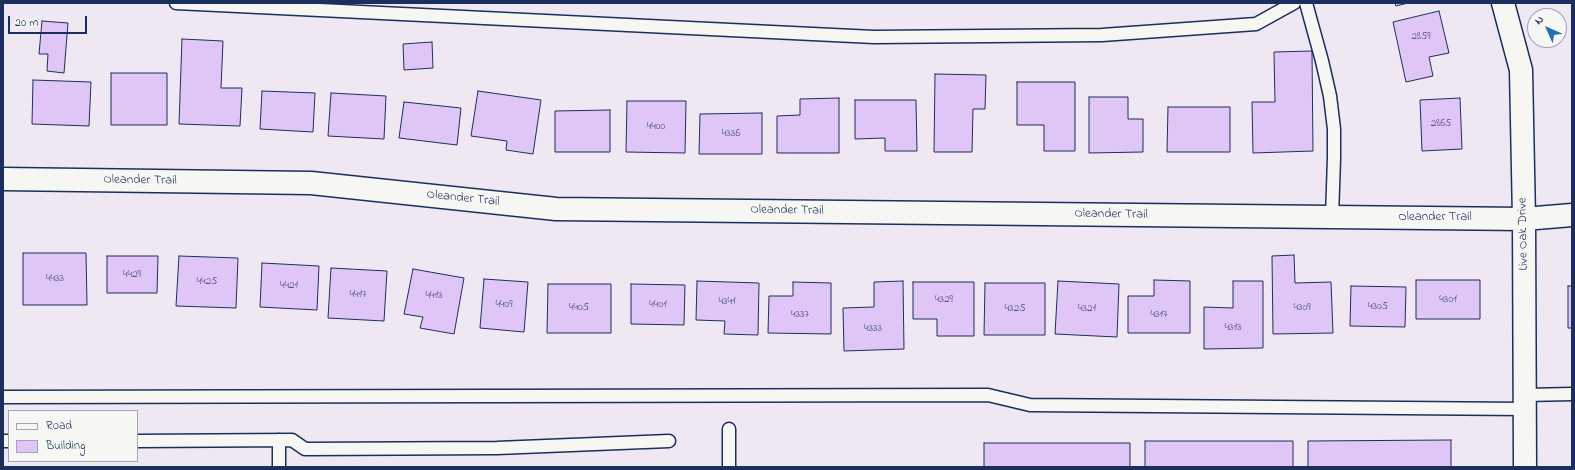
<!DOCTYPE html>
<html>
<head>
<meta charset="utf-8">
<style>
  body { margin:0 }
  #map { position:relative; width:1575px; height:470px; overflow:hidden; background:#efe8f3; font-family:"Indie Flower",sans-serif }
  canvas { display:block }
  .frame { position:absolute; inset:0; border:4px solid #1b2f5e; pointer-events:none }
  .legend { position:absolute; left:8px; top:410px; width:130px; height:52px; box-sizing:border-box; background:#f6f6f2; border:1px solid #9ea6b7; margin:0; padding:5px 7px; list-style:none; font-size:12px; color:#1b2f5e }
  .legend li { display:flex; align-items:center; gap:8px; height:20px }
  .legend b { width:20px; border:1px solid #9ea6b7 }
  .north { position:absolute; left:1527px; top:8px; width:40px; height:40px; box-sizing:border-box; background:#f6f6f2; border:1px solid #9ea6b7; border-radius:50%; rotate:315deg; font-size:11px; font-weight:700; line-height:16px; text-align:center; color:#1b2f5e }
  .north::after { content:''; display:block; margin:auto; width:14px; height:18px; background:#1f6fb2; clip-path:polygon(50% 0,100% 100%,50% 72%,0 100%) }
  .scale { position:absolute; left:8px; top:16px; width:79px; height:18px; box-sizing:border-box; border:2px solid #1b2f5e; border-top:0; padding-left:5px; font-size:12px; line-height:14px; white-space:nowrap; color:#1b2f5e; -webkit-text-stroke:3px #f6f6f2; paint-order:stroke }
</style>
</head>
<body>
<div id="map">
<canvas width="1575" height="470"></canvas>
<div class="frame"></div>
<ul class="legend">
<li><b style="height:5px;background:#f6f6f2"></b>Road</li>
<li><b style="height:11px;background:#dfc6f6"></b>Building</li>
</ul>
<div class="north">N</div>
<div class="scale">20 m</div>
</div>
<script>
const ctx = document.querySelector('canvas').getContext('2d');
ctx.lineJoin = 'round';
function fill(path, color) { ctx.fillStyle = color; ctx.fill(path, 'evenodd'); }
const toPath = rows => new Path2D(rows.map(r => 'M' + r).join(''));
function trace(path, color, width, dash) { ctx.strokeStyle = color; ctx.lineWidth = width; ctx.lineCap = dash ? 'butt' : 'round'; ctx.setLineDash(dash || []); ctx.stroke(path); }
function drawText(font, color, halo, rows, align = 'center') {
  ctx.font = font + ' "Indie Flower",sans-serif'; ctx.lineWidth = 3.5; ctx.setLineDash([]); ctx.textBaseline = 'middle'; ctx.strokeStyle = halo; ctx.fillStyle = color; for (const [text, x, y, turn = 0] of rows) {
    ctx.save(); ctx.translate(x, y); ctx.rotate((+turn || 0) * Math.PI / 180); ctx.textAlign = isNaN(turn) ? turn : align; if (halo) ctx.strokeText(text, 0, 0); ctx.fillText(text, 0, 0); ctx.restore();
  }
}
const building = toPath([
  [1395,3,1408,3,1396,6,1395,3],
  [1439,11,1449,53,1429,57,1433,76,1406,82,1393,22,1439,11],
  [42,21,68,23,64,73,47,71,48,54,39,54,42,21],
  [182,39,223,41,221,88,242,88,240,126,179,124,182,39],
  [432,42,433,68,404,70,403,44,432,42],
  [1312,51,1313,151,1253,153,1252,102,1275,102,1274,52,1312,51],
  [111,73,167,73,167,125,111,125,111,73],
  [935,74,986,75,985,109,973,109,972,152,934,152,935,74],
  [33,80,91,82,89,126,32,124,33,80],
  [1017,82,1075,82,1075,151,1044,151,1044,125,1017,125,1017,82],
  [262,91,315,93,313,132,260,129,262,91],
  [478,91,541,100,533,154,506,150,507,141,471,136,478,91],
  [331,93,386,96,384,139,328,136,331,93],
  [1089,97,1128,97,1128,119,1143,119,1143,152,1089,153,1089,97],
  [839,98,839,153,777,153,777,116,800,115,800,99,839,98],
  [1460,98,1462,149,1422,151,1420,100,1460,98],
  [855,100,916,100,917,151,885,151,885,138,855,139,855,100],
  [627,101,686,101,685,153,626,152,627,101],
  [404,102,461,108,457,145,399,138,404,102],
  [1168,107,1230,107,1230,152,1167,152,1168,107],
  [610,110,610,152,555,152,555,111,610,110],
  [762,113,762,154,699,154,700,114,762,113],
  [23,253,86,253,87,305,23,305,23,253],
  [1294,255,1295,283,1331,282,1333,333,1273,334,1272,256,1294,255],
  [107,256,158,256,157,293,107,293,107,256],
  [179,256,238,258,236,308,176,306,179,256],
  [262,263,319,266,317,310,260,307,262,263],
  [331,268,387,271,384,321,328,318,331,268],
  [413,269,464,278,454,334,420,328,423,317,404,314,413,269],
  [484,279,528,282,524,332,480,328,484,279],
  [1154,280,1190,281,1190,333,1128,333,1128,296,1154,296,1154,280],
  [1416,280,1480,280,1480,319,1416,319,1416,280],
  [697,281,759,283,758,335,724,334,725,321,696,320,697,281],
  [903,281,904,349,844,351,843,308,874,307,874,282,903,281],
  [1058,281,1119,284,1117,337,1055,334,1058,281],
  [1233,281,1263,281,1263,348,1204,349,1204,307,1233,308,1233,281],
  [793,282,831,283,831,334,768,333,769,296,793,296,793,282],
  [913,282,974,282,974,336,937,336,937,319,913,319,913,282],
  [985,283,1045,283,1045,335,984,335,985,283],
  [548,284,611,284,611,333,547,333,548,284],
  [631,284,685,285,684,325,631,324,631,284],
  [1351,286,1406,287,1405,327,1350,326,1351,286],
  [1568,286,1572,286,1572,328,1568,328,1568,286],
  [1451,440,1451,467,1308,467,1308,441,1451,440],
  [1145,441,1293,441,1293,467,1145,467,1145,441],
  [984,443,1130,443,1130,467,984,467,984,443]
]);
const service = toPath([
  [176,3,874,37,1102,35,1256,24,1294,3],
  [1306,3,1322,61,1330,96,1334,129,1334,158,1332,217],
  [1525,395,1572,394],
  [3,397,988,395,1030,405,1525,409],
  [729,429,729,467],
  [3,441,9,441],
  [137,441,292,440,305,449,497,448,669,441],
  [279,467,279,440]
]);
const minor = toPath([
  [1503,3,1521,70,1524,219,1525,467],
  [3,179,311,183,556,209,1524,219,1572,215]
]);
const numberNames = [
  ["2859",1421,37],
  ["2865",1441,124],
  ["4400",656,127],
  ["4336",731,134],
  ["4429",132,275],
  ["4433",55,279],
  ["4425",207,282],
  ["4421",289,286],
  ["4417",358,295],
  ["4413",434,296],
  ["4329",944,300],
  ["4301",1448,300],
  ["4341",727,302],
  ["4409",504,305],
  ["4401",658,305],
  ["4305",1378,307],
  ["4405",579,308],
  ["4309",1302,308],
  ["4325",1015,309],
  ["4321",1087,309],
  ["4337",800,315],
  ["4317",1159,315],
  ["4313",1233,328],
  ["4333",873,329]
];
const streetNames = [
  ["Oleander Trail",140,181,1],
  ["Oleander Trail",463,199,6],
  ["Oleander Trail",787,211,1],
  ["Oleander Trail",1111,215,1],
  ["Oleander Trail",1435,218],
  ["Live Oak Drive",1524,234,-91]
];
fill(building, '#dfc6f6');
trace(building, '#1b2f5e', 1);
trace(service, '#1b2f5e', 15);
trace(minor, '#1b2f5e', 25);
trace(service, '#f6f6f2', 12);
trace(minor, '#f6f6f2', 22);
drawText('11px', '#4c5584', null, numberNames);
drawText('13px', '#1b2f5e', '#f6f6f2', streetNames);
</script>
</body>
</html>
